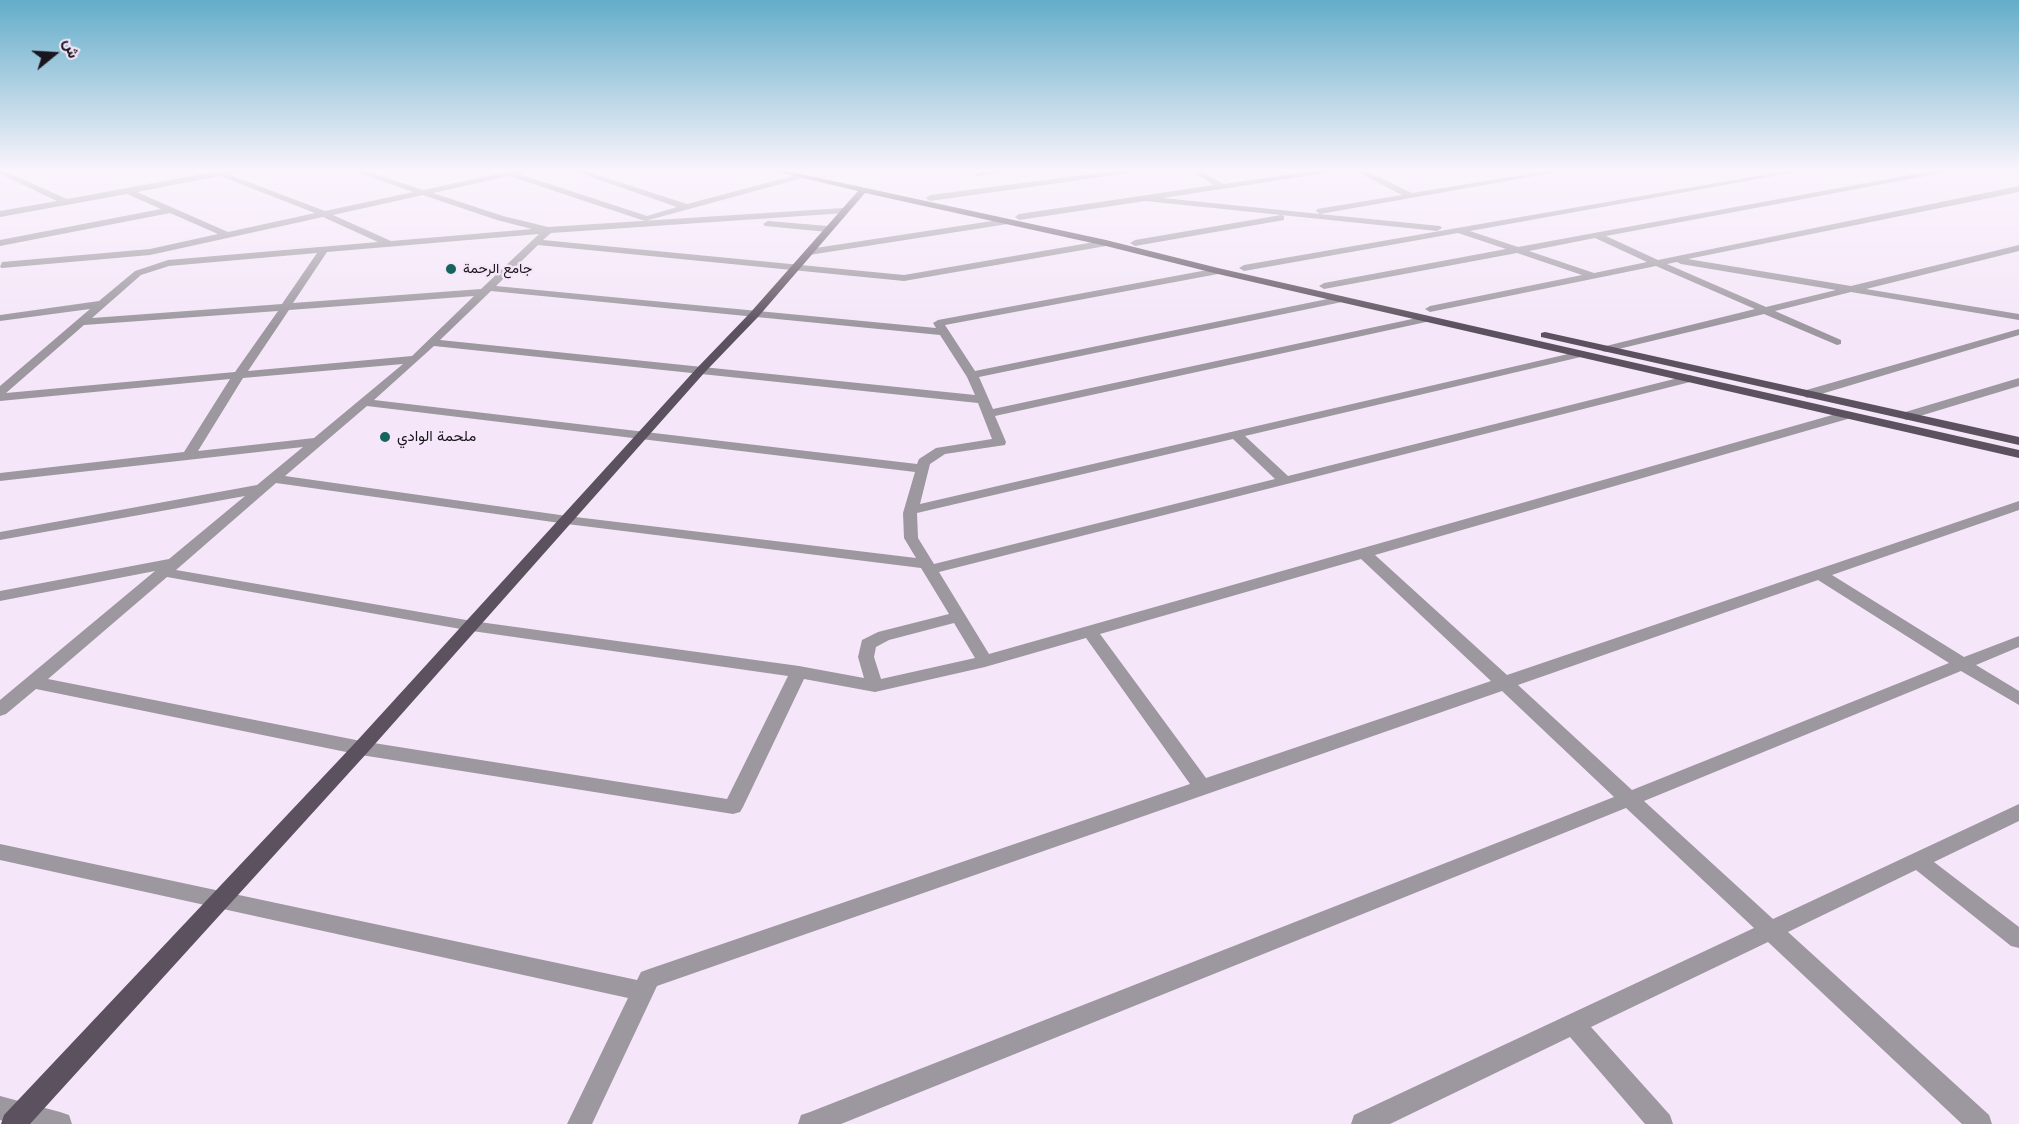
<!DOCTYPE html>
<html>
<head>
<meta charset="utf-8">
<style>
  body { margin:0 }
  #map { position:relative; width:2019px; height:1124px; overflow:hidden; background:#f5e7f9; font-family:Helvetica,Vazirmatn,sans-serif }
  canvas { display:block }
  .north { position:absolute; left:24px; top:24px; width:60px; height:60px; -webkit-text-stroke:4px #f5e7f9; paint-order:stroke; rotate:72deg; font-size:16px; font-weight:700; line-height:24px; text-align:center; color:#1b161d }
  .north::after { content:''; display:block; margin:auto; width:21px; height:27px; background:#1b161d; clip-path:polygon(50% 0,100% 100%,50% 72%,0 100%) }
</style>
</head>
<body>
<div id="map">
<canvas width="2019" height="1124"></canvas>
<div class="north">ش</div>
</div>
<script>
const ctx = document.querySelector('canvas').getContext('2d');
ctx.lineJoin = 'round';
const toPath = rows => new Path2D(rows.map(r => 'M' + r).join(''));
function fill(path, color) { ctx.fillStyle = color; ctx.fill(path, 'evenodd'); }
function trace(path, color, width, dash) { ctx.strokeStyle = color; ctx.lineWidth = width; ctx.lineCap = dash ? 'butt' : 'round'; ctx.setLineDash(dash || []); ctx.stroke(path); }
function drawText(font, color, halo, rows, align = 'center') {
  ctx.font = font + ' Helvetica,Vazirmatn,sans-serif'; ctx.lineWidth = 5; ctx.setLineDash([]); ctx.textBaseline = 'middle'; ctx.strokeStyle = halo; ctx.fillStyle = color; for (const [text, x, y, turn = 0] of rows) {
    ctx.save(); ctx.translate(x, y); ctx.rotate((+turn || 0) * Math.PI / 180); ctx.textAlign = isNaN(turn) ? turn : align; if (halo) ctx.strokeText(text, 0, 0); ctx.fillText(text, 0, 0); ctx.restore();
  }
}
const minor = toPath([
  [0,169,67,199,219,171,252,169,230,175,325,211,413,192,348,169,359,169,423,190,522,169,535,169,519,174,647,216,677,207,568,169,579,169,687,204,800,174,804,176,803,178,645,221,509,176,433,193,503,216,548,227,843,208,847,211,846,213,551,233,543,240,904,275,1106,240,1111,243,1106,246,904,281,538,245,496,286,936,328,933,323,938,320,1218,268,1223,271,1218,274,945,325,975,371,1342,296,1347,299,1342,302,979,377,993,409,1426,316,1431,319,1426,322,995,416,1006,442,1005,445,945,454,930,464,920,504,1581,351,1585,352,1585,356,1245,436,1288,476,1690,375,1696,379,1694,381,939,572,989,654,1843,412,1851,412,1853,415,1851,418,1375,555,1507,675,2019,501,2019,510,1832,575,1964,657,2019,636,2019,647,1976,665,2019,691,2019,705,1961,671,1644,801,1773,919,2019,804,2019,821,1934,862,2019,927,2019,948,2011,946,1916,870,1788,932,1989,1115,1992,1124,1962,1124,1768,942,1591,1027,1670,1115,1673,1124,1645,1124,1570,1037,1390,1124,1351,1124,1354,1115,1754,928,1626,808,841,1124,798,1124,801,1115,810,1112,1614,797,1502,691,657,986,592,1124,567,1124,628,998,0,860,0,844,637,980,641,972,649,969,1190,784,1086,638,985,667,875,692,804,679,743,807,740,812,733,814,361,755,36,689,6,714,0,716,0,700,155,571,0,601,0,591,169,559,245,496,0,540,0,532,257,485,303,447,0,481,0,473,184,452,230,379,0,401,0,386,90,309,0,321,0,315,99,301,135,271,168,260,378,242,323,217,150,255,2,268,0,267,2,262,150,249,218,234,170,213,0,246,0,240,161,209,127,194,0,217,0,211,57,201,0,174,0,169],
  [220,176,315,213,228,232,137,192,220,176],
  [423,195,497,220,532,229,391,241,333,215,423,195],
  [539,234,481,289,293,303,327,252,539,234],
  [317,253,282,304,92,318,141,275,169,266,317,253],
  [491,291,940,335,967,377,975,395,440,340,491,291],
  [474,296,412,356,248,371,289,310,474,296],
  [278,311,235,372,6,393,84,325,278,311],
  [434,346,978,403,992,439,936,448,919,459,917,464,374,400,434,346],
  [403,364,314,438,198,451,243,378,403,364],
  [367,406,915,472,903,513,904,538,916,558,567,516,285,476,367,406],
  [1233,439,1275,479,934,564,918,538,917,513,1233,439],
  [276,483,567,524,921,568,949,614,878,632,862,640,858,657,864,678,799,666,472,621,176,570,276,483],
  [1361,559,1491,681,1206,778,1100,634,1361,559],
  [167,577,472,631,788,676,727,799,361,741,48,679,167,577],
  [1818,580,1949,663,1632,790,1518,685,1818,580],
  [954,623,975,658,881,679,874,657,876,647,889,640,954,623],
  [1001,169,1022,169,977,176,973,174,1001,169],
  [1130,169,1149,169,1145,171,930,201,926,198,930,195,1130,169],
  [1188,169,1197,169,1224,184,1325,169,1343,169,1339,171,1163,198,1320,214,1316,211,1317,209,1402,195,1352,169,1362,169,1412,193,1559,169,1575,169,1320,214,1440,226,1442,228,1437,231,1145,201,1019,220,1015,217,1019,214,1214,185,1188,169],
  [1797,169,1813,169,1470,231,1518,247,1942,169,1957,169,1953,171,1606,236,1658,260,2019,186,2019,192,1688,259,1851,286,2019,245,2019,251,1866,289,2019,314,2019,320,1851,292,1775,311,1841,340,1841,344,1837,345,1764,314,1606,352,1602,351,1602,347,1755,309,1656,266,1430,312,1425,309,1430,306,1582,275,1517,253,1324,289,1319,286,1324,283,1506,249,1458,233,1244,271,1239,268,1244,265,1797,169],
  [1595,238,1647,262,1594,273,1529,251,1595,238],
  [1677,262,1681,264,1836,290,1766,307,1667,264,1677,262],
  [1281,215,1284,216,1284,220,1135,246,1130,243,1135,240,1281,215],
  [1005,219,1008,220,1008,224,809,255,804,252,809,249,1005,219],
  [768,221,828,226,833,229,828,232,765,226,763,224,768,221],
  [2019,329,2019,335,1811,397,1807,398,1801,394,1803,391,2019,329],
  [2019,378,2019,386,1910,419,1906,420,1900,416,1902,413,2019,378],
  [0,1096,60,1112,69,1115,72,1124,14,1124,0,1120,0,1096]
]);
const major = toPath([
  [765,169,778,169,1106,240,1218,268,2019,450,2019,458,1218,274,1106,246,865,193,758,317,705,372,367,753,30,1124,1,1124,4,1115,355,743,697,368,750,313,858,191,765,169],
  [1545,332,2019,437,2019,445,1541,337,1541,333,1545,332]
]);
const markers = [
  [451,269,6,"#17645f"],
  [385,437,6,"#17645f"]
];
const farPoinames = [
  ["جامع الرحمة",463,269]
];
const poiNames = [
  ["ملحمة الوادي",397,437]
];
fill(minor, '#9d979f');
fill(major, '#5c525f');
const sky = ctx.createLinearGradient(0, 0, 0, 326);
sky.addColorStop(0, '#63adc9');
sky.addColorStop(0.52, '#faf4fc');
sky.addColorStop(1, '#faf4fc00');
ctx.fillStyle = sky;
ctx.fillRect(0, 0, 2019, 326);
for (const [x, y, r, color] of markers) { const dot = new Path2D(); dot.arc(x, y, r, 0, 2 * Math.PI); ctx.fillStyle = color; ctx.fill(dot); trace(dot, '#f5e7f9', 2); }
drawText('14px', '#1b161d', '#f5e7f9', farPoinames, 'left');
drawText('15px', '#1b161d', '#f5e7f9', poiNames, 'left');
</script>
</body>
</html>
